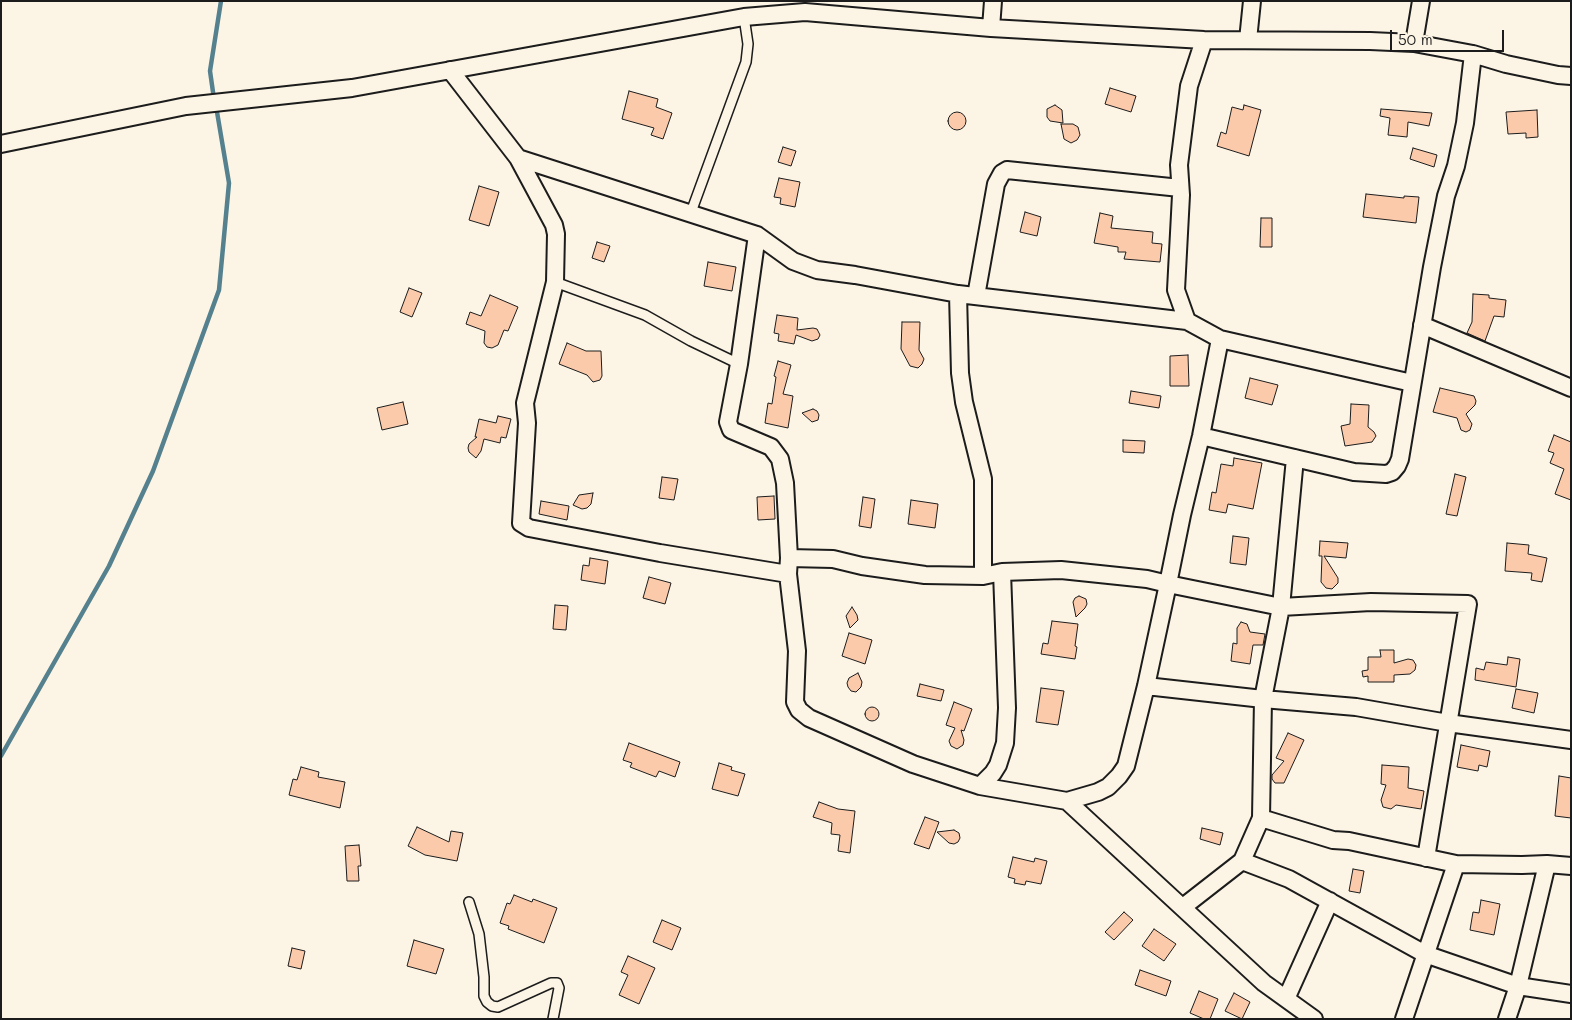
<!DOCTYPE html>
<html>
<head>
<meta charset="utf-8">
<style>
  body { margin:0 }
  #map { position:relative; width:1572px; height:1020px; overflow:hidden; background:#fcf5e5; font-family:Mali,sans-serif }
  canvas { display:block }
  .frame { position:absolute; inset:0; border:2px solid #1c1c1c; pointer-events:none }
  .scale { position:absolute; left:1390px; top:30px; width:114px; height:22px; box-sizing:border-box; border:2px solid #1c1c1c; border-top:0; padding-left:6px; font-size:15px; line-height:18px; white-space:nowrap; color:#1c1c1c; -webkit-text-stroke:4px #fcf5e5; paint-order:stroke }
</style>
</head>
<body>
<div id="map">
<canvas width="1572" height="1020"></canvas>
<div class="frame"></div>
<div class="scale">50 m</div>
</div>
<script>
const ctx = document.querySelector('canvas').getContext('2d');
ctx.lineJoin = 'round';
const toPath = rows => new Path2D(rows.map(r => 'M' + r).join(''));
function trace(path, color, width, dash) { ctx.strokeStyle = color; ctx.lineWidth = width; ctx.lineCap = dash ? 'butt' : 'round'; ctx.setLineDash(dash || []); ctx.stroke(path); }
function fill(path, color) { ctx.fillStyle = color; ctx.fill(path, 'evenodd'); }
const stream = toPath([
  [214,99,210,71,221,1],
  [1,756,109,566,153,471,219,290,229,183,216,106]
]);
const building = toPath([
  [1110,88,1136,96,1131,112,1105,104,1110,88],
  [629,91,658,99,656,107,672,113,663,139,651,135,654,128,622,119,629,91],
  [1055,105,1062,110,1063,123,1050,121,1047,117,1047,109,1055,105],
  [1244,105,1261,110,1249,156,1217,146,1221,132,1226,134,1232,107,1243,110,1244,105],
  [1381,109,1432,113,1429,126,1408,122,1407,137,1388,135,1390,118,1380,116,1381,109],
  [1537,110,1538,137,1526,138,1526,133,1508,134,1506,112,1537,110],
  '948 121a9 9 0 1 1 18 0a9 9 0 1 1-18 0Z',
  [1061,124,1073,124,1078,127,1080,135,1077,140,1071,143,1064,139,1061,124],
  [783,147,796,151,791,166,778,162,783,147],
  [1413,148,1437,155,1434,167,1410,159,1413,148],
  [779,178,800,182,795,207,780,204,781,198,774,197,779,178],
  [479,186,499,192,489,226,469,220,479,186],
  [1366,194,1404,198,1404,196,1419,197,1416,223,1363,217,1366,194],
  [1025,212,1041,217,1037,236,1020,232,1025,212],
  [1100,213,1113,216,1111,228,1153,232,1152,243,1162,244,1160,262,1124,259,1126,252,1118,252,1118,247,1094,243,1100,213],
  [1261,218,1272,218,1272,247,1260,247,1261,218],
  [597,242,610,246,604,262,592,258,597,242],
  [708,262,736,267,732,291,704,286,708,262],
  [409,288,422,293,412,317,400,312,409,288],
  [1473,294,1489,295,1489,298,1506,300,1504,317,1494,316,1485,341,1467,333,1472,322,1473,294],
  [490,295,518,307,508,331,504,330,498,345,492,348,487,347,484,343,485,331,466,324,470,312,481,316,490,295],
  [777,315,798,318,797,330,813,328,817,329,820,335,818,339,812,341,796,335,794,344,778,341,779,334,774,333,777,315],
  [902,322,920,322,919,350,924,359,922,364,918,368,910,366,901,349,902,322],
  [567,343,586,351,601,351,602,376,600,380,593,382,587,375,559,364,567,343],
  [1188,355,1189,386,1170,386,1170,356,1188,355],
  [778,361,791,365,783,394,793,396,788,428,765,423,768,403,772,404,776,377,774,376,778,361],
  [1250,378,1278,385,1272,405,1245,398,1250,378],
  [1440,388,1474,396,1476,401,1475,405,1466,414,1472,424,1470,430,1466,432,1461,430,1457,418,1433,412,1440,388],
  [1131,391,1161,396,1159,408,1129,403,1131,391],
  [403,402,408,424,382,430,377,408,403,402],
  [1351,404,1369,405,1368,427,1374,432,1376,436,1372,442,1345,446,1341,426,1350,424,1351,404],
  [813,409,817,411,819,415,818,420,812,422,802,413,813,409],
  [498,416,511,419,506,438,501,437,500,443,484,439,481,451,476,458,469,452,468,448,469,444,477,437,475,437,479,419,496,423,498,416],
  [1554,435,1571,442,1571,500,1555,494,1564,469,1550,463,1554,453,1548,451,1554,435],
  [1123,440,1145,441,1144,453,1123,452,1123,440],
  [1234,458,1262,463,1253,509,1228,504,1226,513,1209,510,1212,492,1216,493,1221,464,1233,466,1234,458],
  [1455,474,1466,477,1457,516,1446,514,1455,474],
  [662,477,678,479,674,500,659,498,662,477],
  [593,493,591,504,587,508,582,509,573,505,579,495,593,493],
  [774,496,775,519,758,520,757,497,774,496],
  [863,497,875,499,871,528,859,526,863,497],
  [911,500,938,504,935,528,908,524,911,500],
  [541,501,569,506,567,520,539,514,541,501],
  [1233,536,1249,538,1246,565,1230,563,1233,536],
  [1320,541,1348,543,1346,558,1324,556,1338,578,1338,583,1332,589,1326,588,1321,582,1322,556,1319,556,1320,541],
  [1507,543,1529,545,1528,554,1547,558,1542,582,1531,580,1532,573,1505,571,1507,543],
  [590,558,608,561,605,584,581,580,583,565,589,566,590,558],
  [649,577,671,583,665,604,643,598,649,577],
  [1079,596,1086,599,1087,604,1085,608,1076,617,1073,602,1075,598,1079,596],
  [555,605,568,606,566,630,553,629,555,605],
  [852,607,857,615,858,620,850,628,846,616,852,607],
  [1052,621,1078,624,1075,646,1077,647,1075,659,1041,654,1043,643,1048,644,1052,621],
  [1241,622,1247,624,1250,632,1265,634,1263,645,1253,645,1250,664,1231,661,1233,643,1237,644,1237,628,1241,622],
  [849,633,872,640,865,664,842,656,849,633],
  [1380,650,1394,650,1394,663,1408,659,1413,660,1416,665,1415,670,1410,674,1394,675,1394,682,1368,682,1368,676,1363,677,1362,671,1368,670,1368,657,1381,657,1380,650],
  [1508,657,1520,659,1516,687,1475,680,1476,668,1484,670,1486,662,1507,665,1508,657],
  [858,673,862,682,861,687,856,692,851,691,848,687,847,683,849,678,858,673],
  [920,684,944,690,941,701,917,696,920,684],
  [1041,688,1064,691,1058,725,1036,722,1041,688],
  [1516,689,1538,693,1534,713,1512,708,1516,689],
  [954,702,972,709,964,731,961,730,964,740,963,745,957,749,951,746,949,741,955,728,946,725,954,702],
  '865 714a7 7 0 1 1 14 0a7 7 0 1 1-14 0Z',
  [1288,733,1304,740,1284,783,1275,783,1272,779,1272,775,1284,761,1276,758,1288,733],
  [629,743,680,762,675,777,659,771,656,777,630,767,632,763,623,760,629,743],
  [1461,745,1490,751,1487,767,1479,765,1478,771,1457,767,1461,745],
  [719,763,732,767,731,770,745,774,738,796,712,789,719,763],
  [1382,765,1409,767,1408,788,1424,791,1421,809,1396,805,1391,809,1383,807,1381,800,1386,785,1381,784,1382,765],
  [301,767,319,772,318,777,345,782,340,808,289,795,293,779,297,780,301,767],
  [1559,776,1571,778,1571,818,1555,816,1559,776],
  [819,802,838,809,855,811,850,853,838,851,840,835,831,834,832,823,813,817,819,802],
  [925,817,939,822,929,849,914,844,925,817],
  [417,827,449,842,451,831,463,833,457,861,425,855,408,846,417,827],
  [1202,828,1223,833,1220,845,1200,839,1202,828],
  [954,830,959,833,960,838,958,842,954,844,949,843,937,832,954,830],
  [359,845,361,866,358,866,359,881,347,881,345,846,359,845],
  [1013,857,1034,862,1035,858,1047,861,1041,884,1026,881,1025,885,1014,883,1015,879,1008,877,1013,857],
  [1353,869,1364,871,1360,893,1349,891,1353,869],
  [514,895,532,902,533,899,557,908,544,943,508,929,509,926,500,923,507,903,510,904,514,895],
  [1481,900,1500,904,1494,935,1470,930,1473,912,1479,913,1481,900],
  [1124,912,1133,920,1114,940,1105,932,1124,912],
  [662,920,681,928,672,950,653,942,662,920],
  [1154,929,1176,944,1164,961,1142,946,1154,929],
  [414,940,444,949,436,974,407,966,414,940],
  [292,948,305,951,301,969,288,966,292,948],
  [628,956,655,968,639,1004,619,995,628,975,621,972,628,956],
  [1140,970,1171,981,1166,996,1135,985,1140,970],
  [1199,991,1218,999,1210,1019,1204,1019,1190,1013,1199,991],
  [1234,993,1250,1002,1242,1019,1225,1011,1234,993]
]);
const service = toPath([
  [690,215,746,62,748,44,744,17],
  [555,282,645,315,691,341,739,364],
  [469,902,479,934,484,977,484,996,487,1002,492,1006,498,1007,551,983,557,983,559,988,553,1019]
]);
const minor = toPath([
  [991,28,993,1],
  [1248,40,1252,1],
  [1414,43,1421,1],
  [450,70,518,158,554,225,556,234,555,282,525,403,527,423,521,523,529,528,660,553,788,574],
  [1,144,186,106,352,88,744,17,805,12,991,28,1204,40,1370,41,1414,43,1473,54,1506,64,1558,75,1571,76],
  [518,158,757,235,793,261,817,270,855,275,958,294,1187,321,1220,339,1412,383],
  [757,235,739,364,728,422,731,430,771,447,780,459,785,483,789,558],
  [958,294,960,373,964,402,983,479,983,576],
  [976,296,996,184,1002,173,1007,170,1180,188],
  [1187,321,1176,290,1181,195,1179,165,1189,86,1204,40],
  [1422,325,1571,388],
  [1220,339,1201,436,1182,515,1168,584,1146,686,1126,766,1119,776,1108,787,1098,792,1067,801,980,786,913,764,809,718,799,710,795,702,797,651,788,574,789,558,833,559,862,566,925,575,983,576,1002,572,1061,570,1147,579,1168,584,1281,607,1371,602,1468,604,1426,858],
  [1201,436,1354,472,1386,474,1392,472,1397,466,1400,459,1432,267,1446,196,1456,166,1465,123,1473,54],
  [1146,686,1263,699,1356,707,1448,723,1571,740],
  [980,786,993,773,998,765,1005,743,1007,708,1002,572],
  [1067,801,1264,983,1314,1019],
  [1261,818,1263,699,1281,607,1295,458],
  [1242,861,1289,879,1425,954,1518,986,1571,994],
  [1183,907,1242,861,1261,818,1333,840,1349,841,1456,864,1522,865,1547,864,1571,866],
  [1286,999,1330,901],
  [1404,1019,1456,864],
  [1507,1019,1518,986,1547,864]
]);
trace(stream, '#55818f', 4.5);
fill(building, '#fbcaab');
trace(building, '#1c1c1c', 1);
trace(service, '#1c1c1c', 12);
trace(minor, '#1c1c1c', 20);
trace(service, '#fcf5e5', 9);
trace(minor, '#fcf5e5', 16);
</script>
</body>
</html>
